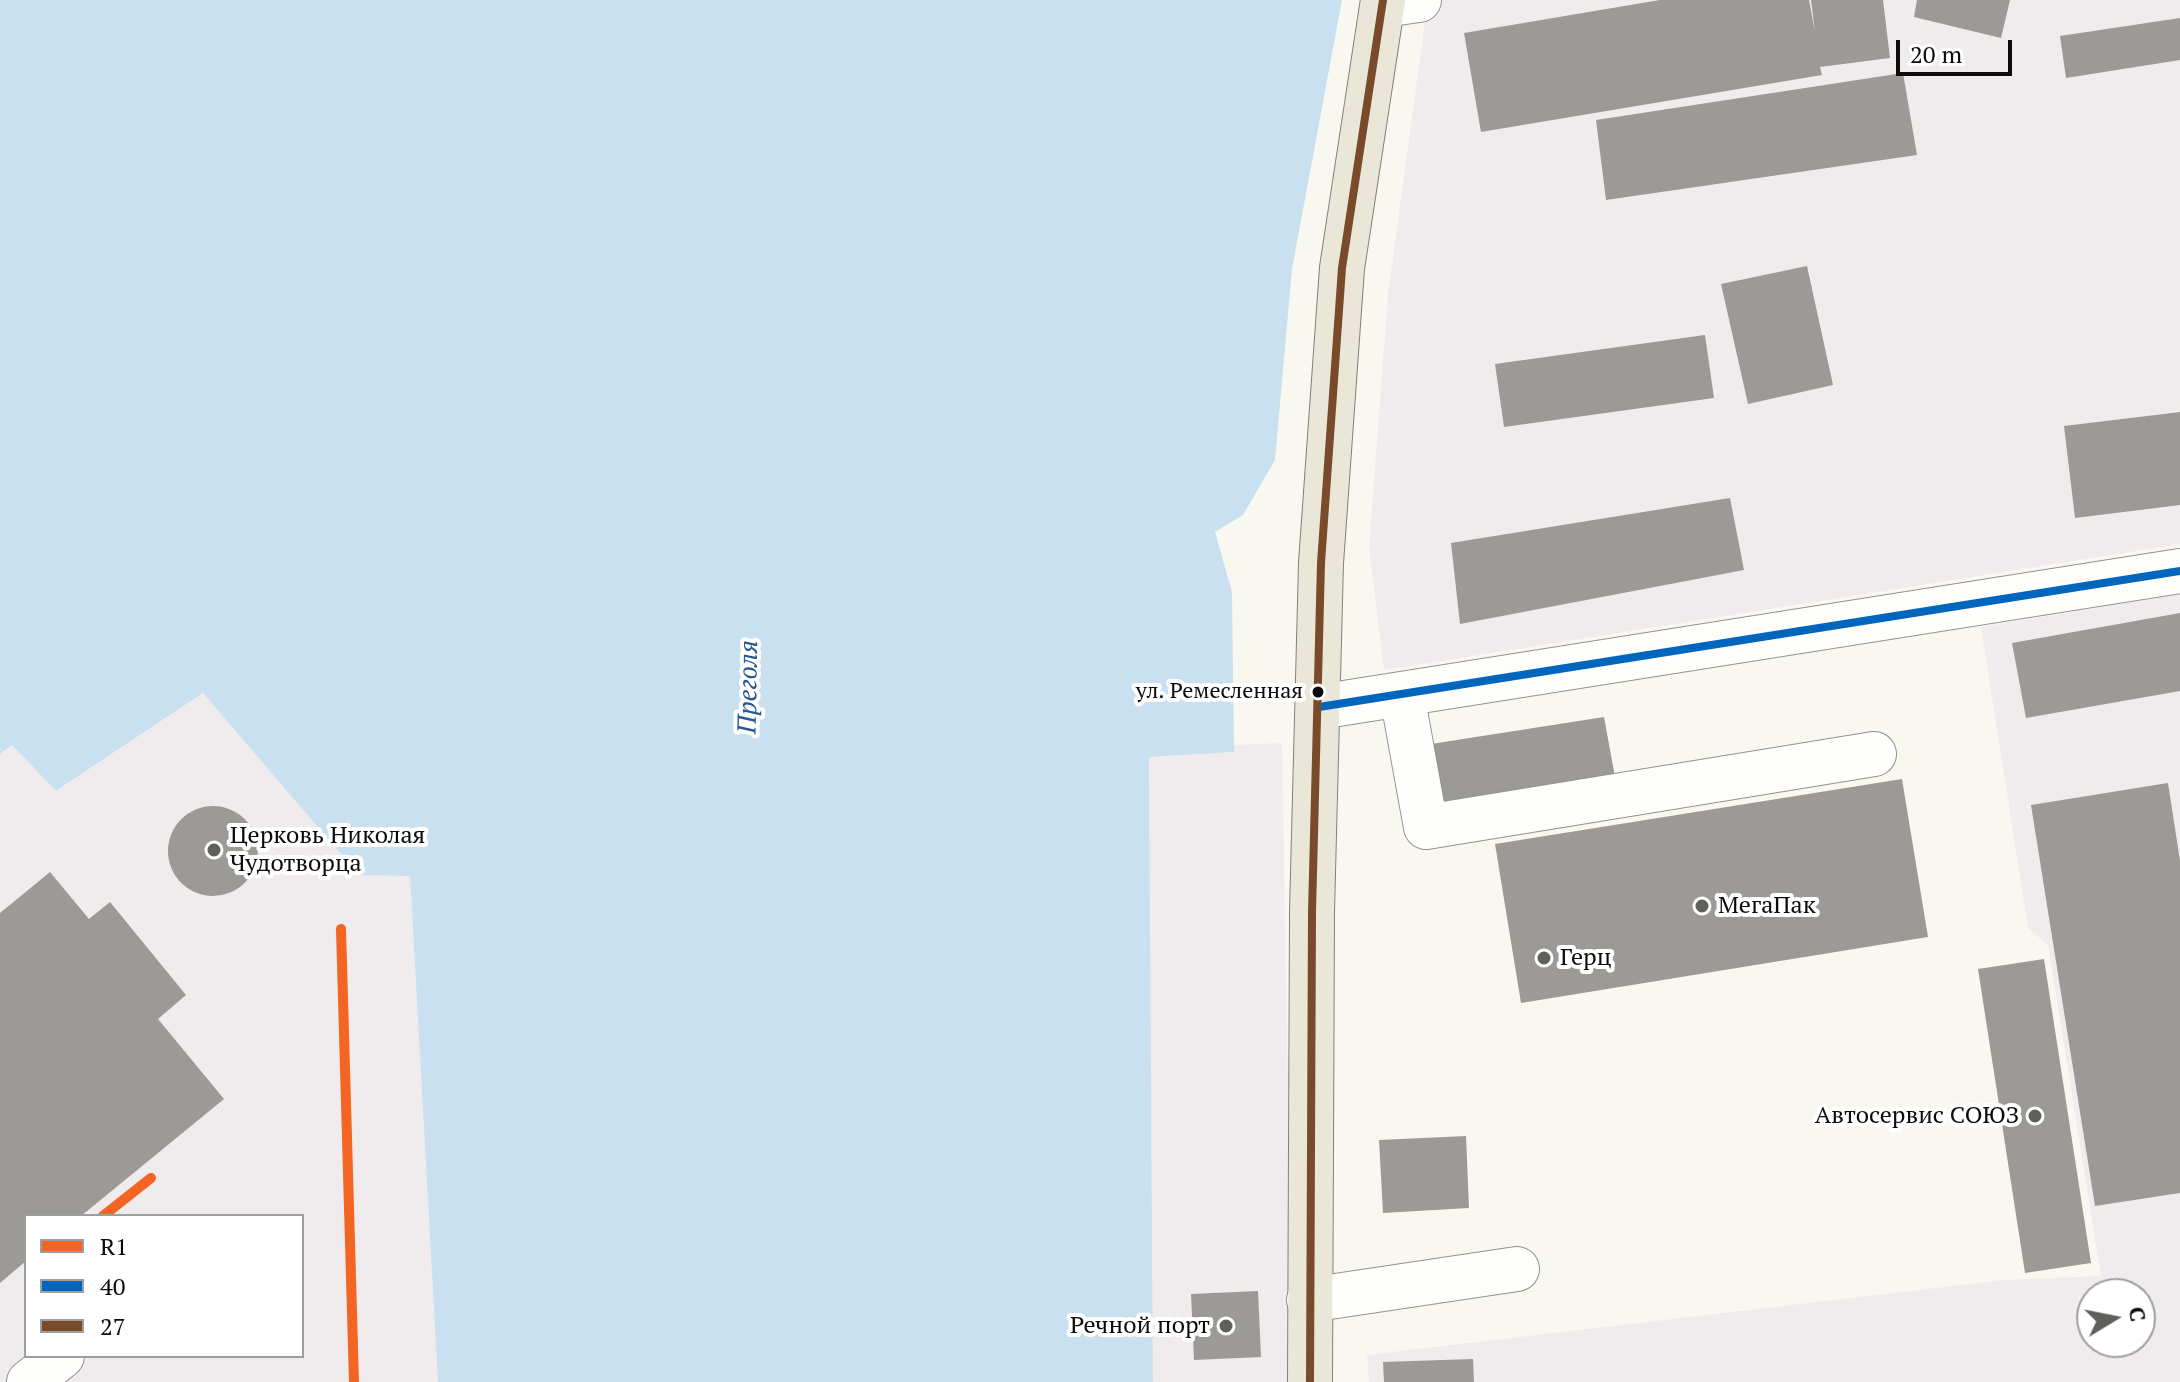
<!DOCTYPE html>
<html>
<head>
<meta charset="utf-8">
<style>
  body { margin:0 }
  #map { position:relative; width:2180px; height:1382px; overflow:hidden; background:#f9f8f0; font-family:"PT Serif",serif }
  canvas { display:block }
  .legend { position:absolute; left:24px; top:1214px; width:280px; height:144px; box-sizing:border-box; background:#fff; border:2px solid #9e9e9e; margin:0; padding:10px 14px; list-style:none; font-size:24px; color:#0c0c0c }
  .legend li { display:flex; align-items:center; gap:16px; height:40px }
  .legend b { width:40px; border:2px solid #9e9e9e }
  .north { position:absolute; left:2076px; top:1278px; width:80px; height:80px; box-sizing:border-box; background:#fff; border:2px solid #9e9e9e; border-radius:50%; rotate:80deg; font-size:22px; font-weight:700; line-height:32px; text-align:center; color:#0c0c0c }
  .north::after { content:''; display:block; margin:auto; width:28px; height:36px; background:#5f5f5c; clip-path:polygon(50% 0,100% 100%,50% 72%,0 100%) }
  .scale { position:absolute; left:1896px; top:40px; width:116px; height:36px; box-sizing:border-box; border:4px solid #0c0c0c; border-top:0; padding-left:10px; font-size:24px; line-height:28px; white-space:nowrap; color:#0c0c0c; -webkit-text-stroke:6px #fff; paint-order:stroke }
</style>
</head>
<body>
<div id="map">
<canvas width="2180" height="1382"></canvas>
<ul class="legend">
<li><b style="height:10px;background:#f26522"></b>R1</li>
<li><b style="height:10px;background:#0065bd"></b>40</li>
<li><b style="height:10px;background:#7a4b2a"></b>27</li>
</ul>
<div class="north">С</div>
<div class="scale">20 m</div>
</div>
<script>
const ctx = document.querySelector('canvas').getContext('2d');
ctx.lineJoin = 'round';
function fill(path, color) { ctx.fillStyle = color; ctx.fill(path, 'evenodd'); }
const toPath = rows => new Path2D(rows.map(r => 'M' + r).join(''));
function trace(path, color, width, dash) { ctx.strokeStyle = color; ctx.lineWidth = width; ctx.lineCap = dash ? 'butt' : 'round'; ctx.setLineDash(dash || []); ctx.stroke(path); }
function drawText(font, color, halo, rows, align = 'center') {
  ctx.font = font + ' "PT Serif",serif'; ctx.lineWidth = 8; ctx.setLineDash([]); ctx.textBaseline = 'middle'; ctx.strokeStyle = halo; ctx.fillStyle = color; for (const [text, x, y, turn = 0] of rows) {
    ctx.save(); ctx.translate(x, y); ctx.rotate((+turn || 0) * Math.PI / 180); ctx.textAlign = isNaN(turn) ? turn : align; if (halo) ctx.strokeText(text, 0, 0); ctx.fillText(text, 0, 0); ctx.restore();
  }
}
const industrial = toPath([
  [1428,0,2180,0,2180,544,1384,670,1369,548,1388,294],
  [2180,594,2180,1382,1369,1382,1367,1355,2004,1280,2101,1276,2048,945,2028,928,1981,627],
  [2092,1294,2140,1294,2140,1342,2092,1342],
  [203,693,359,874,410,875,438,1382,0,1382,0,754,12,745,57,791],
  [26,1216,302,1216,302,1356,26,1356],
  [1282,743,1293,1382,1153,1382,1149,757,1234,752,1234,745]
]);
const water = toPath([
  [0,0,1342,0,1292,269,1275,460,1243,515,1215,532,1232,592,1234,752,1149,757,1153,1382,438,1382,410,876,359,875,203,693,56,791,12,745,0,754]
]);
const building = toPath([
  [1660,0,1809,0,1815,32,1811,0,1883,0,1890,58,1820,67,1822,75,1481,132,1464,33],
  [1917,0,2010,0,2001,38,1914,17],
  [2180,18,2180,60,2066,78,2060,36],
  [1903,73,1917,155,1606,200,1596,120],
  [1807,266,1833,385,1748,404,1721,284],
  [1705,335,1714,398,1504,427,1495,364],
  [2180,412,2180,505,2075,518,2064,426],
  [1730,498,1744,570,1460,624,1451,543],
  [2180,613,2180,691,2026,718,2012,643],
  [1604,717,1615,777,1445,805,1431,744],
  [1902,779,1928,937,1521,1003,1495,844],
  [2168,783,2180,861,2180,1193,2095,1206,2031,805],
  '168 851a45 45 0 1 1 90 0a45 45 0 1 1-90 0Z',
  [50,872,89,919,110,902,186,995,158,1019,224,1099,81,1216,26,1216,26,1261,0,1283,0,913],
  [2044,959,2091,1263,2025,1273,1978,969],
  [1466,1136,1469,1208,1383,1213,1379,1140],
  [1258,1291,1261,1357,1194,1360,1191,1294],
  [1473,1359,1474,1382,1384,1382,1383,1362]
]);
const minor = toPath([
  [1383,5,1419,0],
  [1402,695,1426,827,1874,754],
  [1319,707,2180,571],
  [1309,1300,1517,1269],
  [29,1382,62,1356]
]);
const major = toPath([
  [1310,1382,1312,912,1321,563,1342,268,1383,0]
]);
const bus1 = toPath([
  [1319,707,2180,571]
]);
const bus2 = toPath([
  [1310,1382,1312,912,1321,563,1342,268,1383,0]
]);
const rail1 = toPath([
  [341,929,354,1382],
  [103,1216,151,1178]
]);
const markers = [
  [1318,692,7,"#0c0c0c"],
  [214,850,8,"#5f5f5c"],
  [1702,906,8,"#5f5f5c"],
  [1544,958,8,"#5f5f5c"],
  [2035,1116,8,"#5f5f5c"],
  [1226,1326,8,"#5f5f5c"]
];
const busNames = [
  ["ул. Ремесленная",1303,692]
];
const poiNames = [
  ["Церковь Николая",230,836],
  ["Чудотворца",230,864],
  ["МегаПак",1718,906],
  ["Герц",1560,958],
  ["Автосервис СОЮЗ",2019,1116,"right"],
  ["Речной порт",1210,1326,"right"]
];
const waterNames = [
  ["Преголя",749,687,-89]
];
fill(industrial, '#f0ebed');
fill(water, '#c9e0f0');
fill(building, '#9c9a96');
trace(minor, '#93928f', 46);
trace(major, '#80807c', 46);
trace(minor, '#fefefd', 44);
trace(major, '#eae7d9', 44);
trace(bus1, '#0065bd', 8);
trace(bus2, '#7a4b2a', 8);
trace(rail1, '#f26522', 10);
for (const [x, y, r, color] of markers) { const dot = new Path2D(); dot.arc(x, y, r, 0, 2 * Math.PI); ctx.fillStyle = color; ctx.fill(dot); trace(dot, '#fff', 3); }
drawText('22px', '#0c0c0c', '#fff', busNames, 'right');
drawText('24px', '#0c0c0c', '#fff', poiNames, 'left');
drawText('italic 26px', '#225890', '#fff', waterNames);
</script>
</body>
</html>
